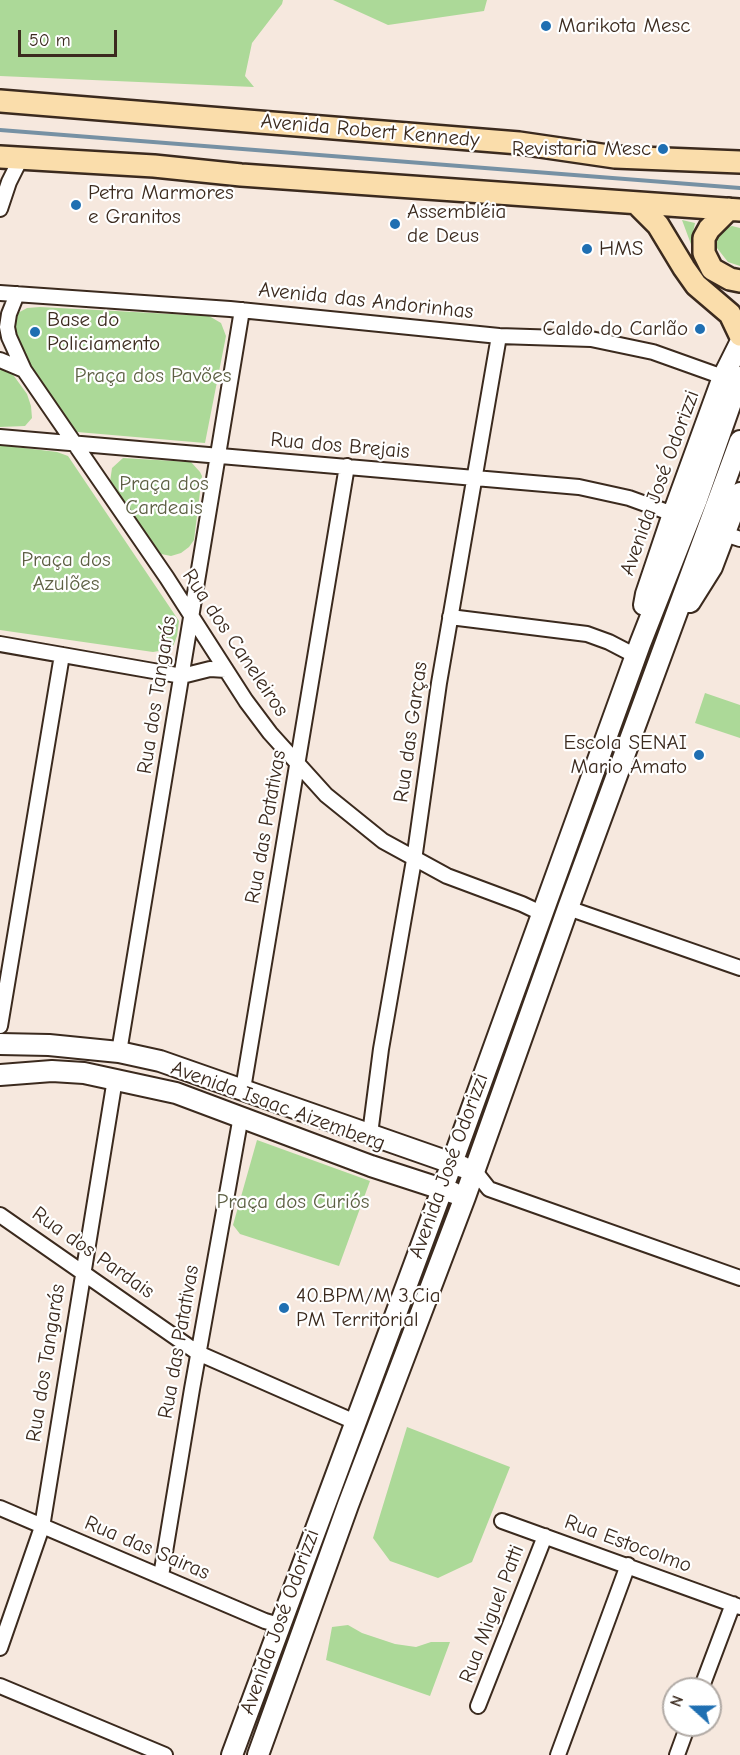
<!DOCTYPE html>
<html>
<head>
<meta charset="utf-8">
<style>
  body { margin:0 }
  #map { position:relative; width:740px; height:1755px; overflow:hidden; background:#f6e8de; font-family:"Comic Neue",sans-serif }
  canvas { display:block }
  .north { position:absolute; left:662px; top:1677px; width:60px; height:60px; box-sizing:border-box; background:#fff; border:2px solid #b1aaa5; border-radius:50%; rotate:291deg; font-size:16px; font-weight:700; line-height:24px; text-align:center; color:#3b2a1e }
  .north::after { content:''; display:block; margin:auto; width:21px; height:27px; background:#1f6fb2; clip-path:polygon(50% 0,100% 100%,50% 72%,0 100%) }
  .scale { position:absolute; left:18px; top:30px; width:99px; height:27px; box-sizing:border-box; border:3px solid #3b2a1e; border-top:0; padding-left:8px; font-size:18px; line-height:21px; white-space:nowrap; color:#3b2a1e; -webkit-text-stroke:4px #fff; paint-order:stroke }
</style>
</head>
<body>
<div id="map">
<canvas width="740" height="1755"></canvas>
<div class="north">N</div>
<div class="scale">50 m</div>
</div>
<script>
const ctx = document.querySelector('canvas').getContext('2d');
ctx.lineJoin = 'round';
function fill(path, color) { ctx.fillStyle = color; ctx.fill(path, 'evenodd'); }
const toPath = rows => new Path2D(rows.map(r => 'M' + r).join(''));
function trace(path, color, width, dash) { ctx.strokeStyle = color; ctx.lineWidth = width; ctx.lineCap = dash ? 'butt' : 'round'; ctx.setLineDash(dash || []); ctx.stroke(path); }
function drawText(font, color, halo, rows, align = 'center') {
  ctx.font = font + ' "Comic Neue",sans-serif'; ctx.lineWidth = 4.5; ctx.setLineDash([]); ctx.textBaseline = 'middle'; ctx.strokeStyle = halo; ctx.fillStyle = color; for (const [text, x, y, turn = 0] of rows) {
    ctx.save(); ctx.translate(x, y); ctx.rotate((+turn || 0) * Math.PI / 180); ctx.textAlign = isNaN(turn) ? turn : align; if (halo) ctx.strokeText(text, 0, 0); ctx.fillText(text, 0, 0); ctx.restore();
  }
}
const green = toPath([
  [0,0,283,0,282,4,252,43,245,76,254,87,0,76],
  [333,0,487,0,484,11,388,25],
  [682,220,695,223,691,242,692,247],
  [732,226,740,228,740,266,728,262,717,248,717,236,723,229],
  [40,307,209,316,221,323,226,336,205,443,77,432,15,344,12,332,16,314,27,308],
  [0,365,6,365,27,394,31,406,32,418,25,426,0,427],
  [0,445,57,452,68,456,179,621,177,636,172,649,153,652,0,630],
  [123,458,191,462,200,472,202,476,194,540,189,547,181,553,171,556,161,554,110,482,112,468],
  [705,693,740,705,740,738,695,723],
  [257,1140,370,1181,339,1266,240,1234,233,1225],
  [407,1427,510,1467,472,1562,438,1578,390,1561,373,1538],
  [348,1625,362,1633,395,1644,416,1647,431,1642,450,1642,430,1696,326,1660,332,1627]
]);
const stream = toPath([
  [0,130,740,188]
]);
const street = toPath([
  [0,209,9,182,21,158],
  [0,293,230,309,499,336,591,339,653,352,723,377],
  [17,294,9,314,7,327,9,337,24,370,167,578,246,701,270,733,326,795,383,841,447,876,522,904,541,913],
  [0,360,24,370],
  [0,437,579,487,629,498,673,514],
  [725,534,740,539],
  [450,617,587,634,609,642,636,656],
  [0,644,182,676,210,669,226,670],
  [568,908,740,968],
  [0,1026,62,655],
  [119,1052,242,310],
  [243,1089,347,466],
  [370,1134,381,1049,414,860,439,683,499,336],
  [474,1170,489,1189,740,1278],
  [0,1215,198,1353,355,1422],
  [0,1508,265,1621,279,1625],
  [502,1521,740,1607],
  [161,1576,192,1389,241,1116],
  [0,1648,42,1527,115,1079],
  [0,1686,165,1755],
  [701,1689,733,1604],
  [478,1706,545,1536],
  [558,1755,628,1565],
  [677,1755,688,1725]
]);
const secondary = toPath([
  [690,602,712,567,740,493],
  [644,605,646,594,673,514,723,377,740,343],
  [0,1044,49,1045,119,1052,160,1061,463,1167],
  [0,1075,52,1071,84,1073,176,1093,371,1166,454,1193],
  [232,1755,452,1163,640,644,697,499,740,377],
  [258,1755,348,1505,465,1197,568,908,740,441]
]);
const primary = toPath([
  [0,101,519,143,615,157,740,162],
  [0,157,154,166,241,175,740,210],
  [636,203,658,225,684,268,696,285,730,314,740,335],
  [729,209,709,229,704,238,704,253,712,269,730,279,740,281]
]);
const markers = [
  [546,26,6,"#1f6fb2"],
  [663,149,6,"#1f6fb2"],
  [76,205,6,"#1f6fb2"],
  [395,224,6,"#1f6fb2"],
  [587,249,6,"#1f6fb2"],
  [700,329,6,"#1f6fb2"],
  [35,332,6,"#1f6fb2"],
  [699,755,6,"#1f6fb2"],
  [284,1308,6,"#1f6fb2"]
];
const poiNames = [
  ["Marikota Mesc",558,26],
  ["Revistaria Mesc",651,149,"right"],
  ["Petra Marmores",88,193],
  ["e Granitos",88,217],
  ["Assembléia",407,212],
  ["de Deus",407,236],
  ["HMS",599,249],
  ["Base do",47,320],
  ["Policiamento",47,344],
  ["Caldo do Carlão",688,329,"right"],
  ["Escola SENAI",687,743,"right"],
  ["Mario Amato",687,767,"right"],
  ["40.BPM/M 3.Cia",296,1296],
  ["PM Territorial",296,1320]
];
const streetNames = [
  ["Avenida Robert Kennedy",370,131,5],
  ["Avenida das Andorinhas",366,301,6],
  ["Rua dos Brejais",340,446,5],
  ["Avenida José Odorizzi",660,483,-70],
  ["Rua dos Caneleiros",235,643,56],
  ["Rua dos Tangarás",157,695,-81],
  ["Rua das Garças",411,732,-82],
  ["Rua das Patativas",266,827,-80],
  ["Avenida Isaac Aizemberg",278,1106,20],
  ["Avenida José Odorizzi",449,1166,-70],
  ["Rua dos Pardais",93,1253,35],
  ["Rua das Patativas",179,1342,-80],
  ["Rua dos Tangarás",46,1363,-81],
  ["Rua Estocolmo",628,1544,20],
  ["Rua das Sairas",147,1548,23],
  ["Rua Miguel Patti",492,1614,-69],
  ["Avenida José Odorizzi",280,1622,-70]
];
const parkNames = [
  ["Praça dos Pavões",153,376],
  ["Praça dos",164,484],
  ["Cardeais",164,508],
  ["Praça dos",66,560],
  ["Azulões",66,584],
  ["Praça dos Curiós",293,1202]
];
fill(green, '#acd998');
trace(stream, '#7691a4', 4);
trace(street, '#3b2a1e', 18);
trace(secondary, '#3b2a1e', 24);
trace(primary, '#3b2a1e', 26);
trace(street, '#fff', 14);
trace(secondary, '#fff', 20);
trace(primary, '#faddab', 21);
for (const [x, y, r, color] of markers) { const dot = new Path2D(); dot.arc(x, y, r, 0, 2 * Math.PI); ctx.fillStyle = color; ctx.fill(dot); trace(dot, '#fff', 2); }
drawText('21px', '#3b2a1e', '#fff', poiNames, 'left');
drawText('21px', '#3b2a1e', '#fff', streetNames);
drawText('21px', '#5d5f43', '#fff', parkNames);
</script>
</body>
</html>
